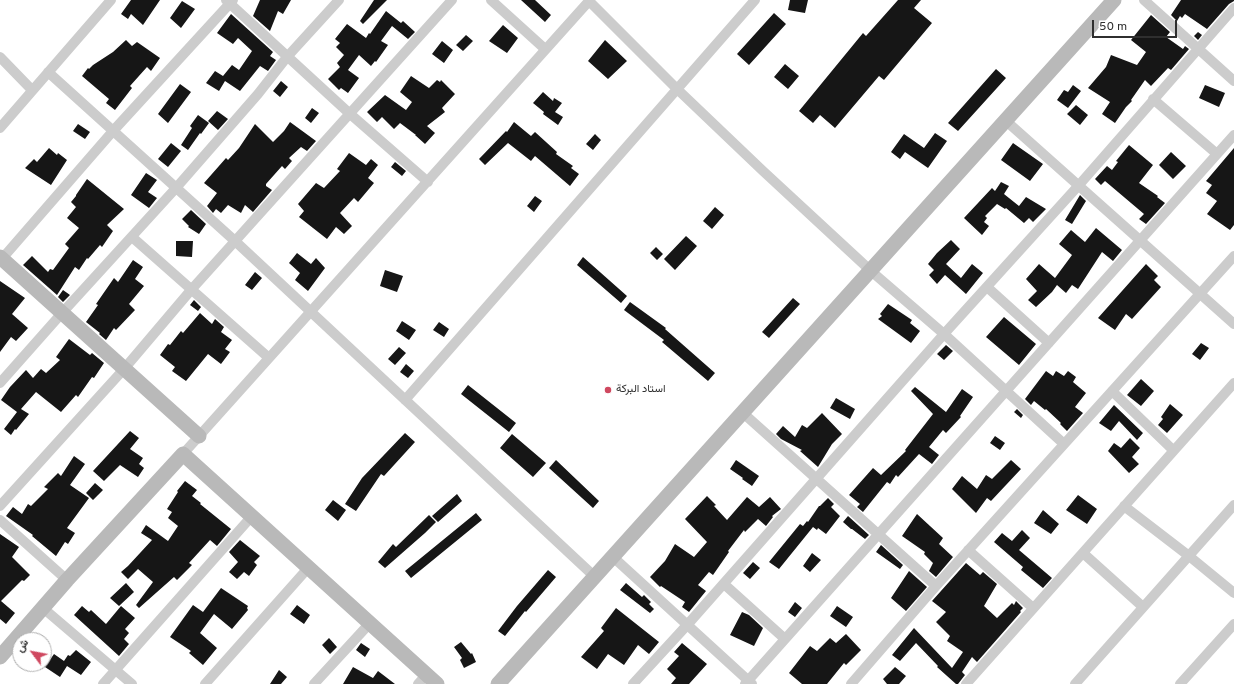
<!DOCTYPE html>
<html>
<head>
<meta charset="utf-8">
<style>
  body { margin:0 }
  #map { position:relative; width:1234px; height:684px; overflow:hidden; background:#fff; font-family:Overpass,Vazirmatn,sans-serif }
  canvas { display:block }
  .north { position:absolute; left:12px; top:632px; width:40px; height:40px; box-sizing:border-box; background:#fff; border:1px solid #acacac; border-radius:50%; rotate:302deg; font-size:11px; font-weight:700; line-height:16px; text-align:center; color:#2f2f2f }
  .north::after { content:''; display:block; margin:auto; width:14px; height:18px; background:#cf485f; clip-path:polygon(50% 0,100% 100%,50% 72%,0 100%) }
  .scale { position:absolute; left:1092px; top:20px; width:85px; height:18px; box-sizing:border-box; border:2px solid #2f2f2f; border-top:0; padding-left:5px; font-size:12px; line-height:14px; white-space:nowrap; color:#2f2f2f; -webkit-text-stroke:3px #fff; paint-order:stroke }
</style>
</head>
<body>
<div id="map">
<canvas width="1234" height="684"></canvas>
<div class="north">ش</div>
<div class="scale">50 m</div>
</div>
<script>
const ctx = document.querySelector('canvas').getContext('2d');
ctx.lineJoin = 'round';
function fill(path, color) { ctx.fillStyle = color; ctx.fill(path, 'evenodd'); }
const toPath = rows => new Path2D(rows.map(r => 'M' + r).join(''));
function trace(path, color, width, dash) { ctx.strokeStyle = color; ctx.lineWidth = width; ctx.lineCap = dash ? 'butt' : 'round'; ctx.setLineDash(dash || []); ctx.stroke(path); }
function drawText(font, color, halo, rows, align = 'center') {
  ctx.font = font + ' Overpass,Vazirmatn,sans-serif'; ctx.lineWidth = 4; ctx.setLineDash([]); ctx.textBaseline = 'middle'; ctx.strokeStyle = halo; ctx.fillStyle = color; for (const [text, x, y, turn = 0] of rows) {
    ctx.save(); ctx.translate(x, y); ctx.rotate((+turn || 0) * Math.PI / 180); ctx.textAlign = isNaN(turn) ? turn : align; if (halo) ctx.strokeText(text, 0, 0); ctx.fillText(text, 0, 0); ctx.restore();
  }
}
const building = toPath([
  [131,0,160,0,143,25,131,14,128,19,121,14],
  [260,0,291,0,283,14,278,11,270,31,253,16],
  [374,0,387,0,363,24,360,21],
  [521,0,535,0,551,15,545,22],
  [790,0,808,0,805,13,788,10],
  [898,0,921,0,914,8,932,23,884,80,879,76,835,128,820,115,813,123,799,111,863,33,866,36],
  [1181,0,1234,0,1234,1,1229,4,1207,29,1185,14,1182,18,1180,16,1177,21,1171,15],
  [182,1,195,9,181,28,170,18],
  [386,11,401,23,403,21,415,32,408,39,392,26,381,41,388,45,376,62,375,61,371,66,359,55,348,70,359,78,348,93,341,88,339,90,328,79,340,67,337,63,344,55,336,47,340,43,335,39,347,24,366,38,369,33,370,34],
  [774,13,786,24,749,65,737,54],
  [231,14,273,52,270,56,276,60,268,71,260,66,240,91,225,81,219,91,206,83,215,71,223,76,232,65,239,70,252,51,238,38,233,44,217,33],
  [1151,15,1170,32,1166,37,1183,49,1185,46,1189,49,1171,70,1168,68,1151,86,1145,80,1131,100,1132,101,1126,107,1115,123,1102,114,1110,102,1088,88,1106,67,1111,55,1137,65,1146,52,1131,40],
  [503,25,518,38,507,53,489,41],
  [1198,32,1202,35,1198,40,1194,36],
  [466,35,473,41,463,51,456,45],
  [126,40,132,46,137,42,160,58,151,71,147,67,130,86,132,88,115,110,106,103,109,99,82,76,88,68,89,69,93,65,113,52],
  [605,40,627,61,608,79,588,61],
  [442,41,453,50,444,63,432,54],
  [785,64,799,76,788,89,774,77],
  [996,69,1006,78,958,131,948,123],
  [411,76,429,88,437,80,440,82,441,80,455,94,442,108,445,112,427,126,435,133,425,144,415,135,416,135,400,123,394,129,382,117,377,122,367,112,385,95,406,110,412,102,400,92],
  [281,81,288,87,280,97,273,91],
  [180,84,191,92,168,123,158,114],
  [1073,85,1081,91,1068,108,1057,100,1064,90,1068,92],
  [1205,85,1225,93,1219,107,1199,98],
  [543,92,553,101,554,98,562,103,555,112,563,117,558,125,543,114,544,112,533,103],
  [1076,105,1088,115,1080,125,1067,114],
  [312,108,319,113,311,123,305,118],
  [217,111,228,119,218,130,208,121],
  [198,115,209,123,201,134,200,133,188,150,181,145,192,128,190,126],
  [290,122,316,141,307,151,301,147,289,158,292,161,285,169,282,166,266,184,266,186,272,190,253,212,245,205,241,213,228,205,221,213,216,209,213,213,207,206,217,193,204,183,226,158,228,160,239,148,255,124,273,142,284,131],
  [514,122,531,136,535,132,557,152,556,154,573,166,571,168,579,174,570,186,535,156,531,161,508,143,485,165,479,159,506,131,507,132],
  [78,124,90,132,85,139,73,131],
  [935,133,947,141,928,168,905,152,900,159,891,152,904,134,924,148],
  [595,134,601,140,593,150,586,144],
  [171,143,181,151,168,167,158,159],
  [1013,143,1043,164,1030,181,1001,160],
  [1129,145,1153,165,1139,183,1158,196,1157,197,1165,203,1146,224,1139,219,1144,214,1105,181,1101,185,1095,179,1107,166,1112,170,1118,162,1116,161],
  [49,148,57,155,58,153,67,160,51,185,25,168,34,159,37,162],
  [1234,148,1234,225,1230,230,1207,214,1217,201,1206,193,1212,185,1206,181],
  [1171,152,1186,166,1173,179,1159,165],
  [349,153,366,165,371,159,378,165,368,178,374,183,358,202,354,198,340,213,352,226,344,234,336,227,327,239,299,217,304,211,298,204,316,183,324,188,340,171,337,169],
  [395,162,406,171,402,176,391,167],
  [146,173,157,180,148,192,157,198,149,208,131,195],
  [87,179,124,209,107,225,113,231,102,247,100,245,88,259,87,258,79,270,75,267,57,295,23,265,32,256,48,272,50,269,53,270,69,248,65,244,79,228,67,218,76,207,71,202,76,196,76,195],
  [1001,182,1009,186,1004,194,1019,206,1026,197,1046,209,1033,222,1029,218,1024,223,1006,208,1005,209,997,204,985,216,987,218,984,222,989,226,982,235,964,218,992,188,995,191],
  [1080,195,1086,201,1072,224,1065,220],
  [535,196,542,201,534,212,527,206],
  [715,207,724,215,712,229,703,221],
  [191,210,206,224,199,234,188,227,189,226,182,219],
  [1096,228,1122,250,1113,261,1102,252,1078,289,1072,285,1066,293,1057,285,1052,292,1036,307,1028,300,1037,291,1026,279,1039,264,1055,278,1072,255,1059,244,1071,230,1085,242],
  [686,236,697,246,675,270,664,259],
  [951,240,960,249,946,264,961,278,972,264,983,273,966,294,945,275,937,284,929,275,934,270,928,264,937,253],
  [176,241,193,241,192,257,176,256],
  [656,247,663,254,657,260,650,253],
  [297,253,311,264,316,258,325,268,308,291,295,280,300,273,289,263],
  [583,257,627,296,621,303,577,265],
  [133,260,143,267,135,279,144,286,129,304,135,310,116,330,114,328,106,340,99,334,100,333,86,322,98,305,96,304,114,278,118,282],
  [1146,264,1158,276,1154,280,1161,287,1132,319,1126,314,1115,330,1098,318],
  [385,270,403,276,397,292,380,286],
  [255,272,262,278,252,290,245,285],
  [0,281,25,298,12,314,28,328,16,341,11,337,0,352],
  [63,290,70,295,63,302,58,297],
  [793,298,800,304,769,338,762,332],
  [194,300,201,307,198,311,190,305],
  [630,302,666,328,665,329,715,373,708,381,662,342,664,340,624,310],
  [888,304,912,320,910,323,920,331,911,343,878,319,882,316,880,314],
  [200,313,212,324,215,319,224,327,221,332,232,340,225,349,230,352,221,364,208,354,186,381,172,371,175,367,160,355,168,344,170,345,181,331,183,333],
  [1004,317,1036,344,1019,365,986,337],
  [402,321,416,330,409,340,396,331],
  [439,322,449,329,444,337,433,330],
  [69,339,90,355,92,353,104,363,94,378,92,377,78,397,76,395,61,412,36,392,21,409,29,414,16,430,15,429,11,435,4,429,17,412,1,400,10,387,26,370,33,378,41,369,46,373,60,360,56,357],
  [1201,343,1209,348,1200,360,1192,354],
  [946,345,953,351,944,360,937,354],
  [399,347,406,353,395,365,388,359],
  [406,364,414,371,408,378,400,372],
  [1046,371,1053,376,1056,371,1064,376,1068,371,1076,377,1073,382,1086,393,1075,407,1083,413,1067,431,1060,424,1061,423,1046,409,1045,410,1034,401,1031,405,1025,399],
  [1141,379,1154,391,1141,406,1127,395],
  [468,385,516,423,509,432,461,394],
  [915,387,946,412,962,389,973,397,960,416,961,417,946,433,943,430,929,447,939,455,932,464,919,454,898,477,896,475,890,484,887,482,863,512,857,507,860,504,849,495,873,468,881,475,906,451,905,450,933,414,911,391],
  [836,398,855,409,850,419,830,408],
  [1170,404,1183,415,1167,433,1158,425,1163,419,1161,417],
  [1114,405,1143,433,1137,440,1119,421,1111,431,1099,423],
  [1017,409,1023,415,1021,418,1014,412],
  [822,413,842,434,832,444,818,467,800,451,802,450,781,439,776,434,783,426,795,437,802,425,807,428],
  [130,431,139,438,130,449,143,458,139,464,144,468,138,477,120,465,104,481,93,471],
  [405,433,415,442,384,476,381,474,356,511,345,504,362,478],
  [512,434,546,463,533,477,500,448],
  [995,436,1005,443,1000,450,990,443],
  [1130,438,1140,448,1132,457,1139,464,1129,473,1108,451,1114,443,1121,448],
  [74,456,85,464,70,485,89,498,67,528,75,533,68,544,65,542,56,556,32,536,33,535,6,516,13,507,22,514,28,504,31,506,48,489,44,487,58,473,61,476],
  [556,460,599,501,593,508,549,468],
  [736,460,759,476,752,486,742,479,743,478,730,469],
  [1011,460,1021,469,991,501,987,498,976,513,952,489,962,476,977,489,986,475,992,479],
  [185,481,197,490,192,496,201,503,200,504,231,529,217,546,210,540,189,563,192,565,177,580,174,577,139,608,136,605,153,582,138,569,128,579,121,572,128,566,152,540,141,533,146,525,168,541,178,526,168,518,172,512,167,509,178,492,177,491],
  [95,483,103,490,93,500,86,493],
  [457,494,462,501,438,522,432,516],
  [1078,495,1097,509,1087,524,1066,510],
  [707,496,716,505,714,506,727,520,747,497,759,507,770,497,781,509,772,516,773,517,766,526,758,519,745,532,744,530,728,551,729,552,713,575,709,572,698,585,706,591,689,612,682,607,685,602,661,586,660,587,650,577,665,561,675,544,694,557,707,542,685,519],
  [828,498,834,504,831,507,840,516,826,534,818,528,817,530,813,527,779,569,769,562,800,524,803,526,807,521,808,522,819,506,820,506],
  [333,500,346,510,338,521,325,510],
  [1043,510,1059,524,1051,534,1034,523],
  [476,513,482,520,411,578,405,571],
  [917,514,943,538,939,544,953,557,936,577,929,571,933,563,924,554,925,552,902,536],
  [429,515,436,522,425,533,385,568,378,562,393,544,396,547],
  [848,516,869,535,865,539,852,529,851,529,843,522],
  [1022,530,1030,538,1019,550,1052,578,1043,588,1021,570,1023,567,994,542,1002,533,1012,541],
  [0,534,19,547,12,557,30,575,24,581,22,580,1,601,15,613,6,624,0,619],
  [240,540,260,556,254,562,257,565,249,576,244,572,237,579,229,572,238,562,229,552],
  [881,545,903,565,900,569,876,552],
  [812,553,821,560,810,572,803,566],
  [753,562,760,568,750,579,743,573],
  [966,563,980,575,983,572,997,584,984,606,997,618,1012,603,1014,605,1016,601,1023,608,1020,611,1021,612,977,662,972,657,962,672,965,675,958,684,956,684,937,667,938,666,916,643,900,661,892,655,914,628,952,668,963,652,947,641,950,636,936,622,946,612,932,601],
  [548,570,556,577,526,612,525,611,505,636,498,631,517,606],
  [909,571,927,587,906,611,891,598],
  [126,583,134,592,119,606,110,598],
  [626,583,642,597,644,595,651,602,649,604,654,609,650,613,620,590],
  [221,588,248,606,247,608,248,610,232,629,214,614,200,633,217,648,203,665,189,653,191,651,170,637,193,605,203,612],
  [795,602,802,608,795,617,788,612],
  [297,605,310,615,304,624,290,614],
  [82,606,89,612,91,610,106,624,121,606,135,618,125,629,129,633,124,639,129,644,119,656,74,615],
  [837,606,853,617,846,627,830,616],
  [616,608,659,642,649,654,638,645,624,665,608,654,597,669,581,657,604,631,601,628],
  [742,612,749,615,763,628,754,646,730,635],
  [846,634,861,650,846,665,844,663,827,684,802,684,789,673,810,646,817,651,830,638,836,643],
  [329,638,337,647,330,654,322,645],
  [461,642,471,654,472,653,476,662,464,668,460,660,462,658,454,647],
  [361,643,370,649,365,657,356,650],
  [682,643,707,664,689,684,671,684,676,678,667,669,679,656,674,652],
  [76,650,91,662,81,675,67,666,60,677,45,667,54,654,64,661,68,655,70,656],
  [353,667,373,678,378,671,395,684,343,684],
  [895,667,906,676,899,684,887,684,883,679],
  [279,670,287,677,281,684,270,684]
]);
const street = toPath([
  [226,0,349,113,428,182],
  [491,0,545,49],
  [1144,0,1234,81],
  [589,1,676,88,763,171,871,271,944,334,1064,444],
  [0,57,32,90],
  [48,72,235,241,595,577],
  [1153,99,1217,154],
  [1005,120,1234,324],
  [0,128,111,0],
  [132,237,269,358],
  [0,261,113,131,233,0],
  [987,287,1049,343],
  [0,383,62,313,176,188,258,94,287,57,339,0],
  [1112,391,1173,450],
  [405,400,755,0],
  [743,413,936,586],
  [183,454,590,0],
  [0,506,124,369,191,290,452,0],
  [1124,506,1189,556,1234,593],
  [0,520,67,580],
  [968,550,1033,608],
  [1083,553,1143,607],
  [613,557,752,684],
  [724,584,785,639],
  [43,608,132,684],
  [103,684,252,516],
  [205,684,309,567],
  [314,684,370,623],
  [418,684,426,675],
  [633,684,688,624,944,334,1079,185,1234,8],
  [745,684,1234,135],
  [851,684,936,586,1234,256],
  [966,684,1234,383],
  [1075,684,1234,505],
  [1180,684,1234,624]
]);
const secondary = toPath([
  [0,257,199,436],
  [0,657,67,580,183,454,437,684],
  [498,684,1114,0]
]);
const markers = [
  [608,390,4,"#cf485f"]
];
const poiNames = [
  ["استاد البركة",616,390]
];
fill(building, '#161616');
trace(street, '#ccc', 10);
trace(secondary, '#b9b9b9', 15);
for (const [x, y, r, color] of markers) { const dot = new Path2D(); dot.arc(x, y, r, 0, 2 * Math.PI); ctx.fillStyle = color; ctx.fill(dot); trace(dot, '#fff', 1.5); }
drawText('11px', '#2f2f2f', '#fff', poiNames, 'left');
</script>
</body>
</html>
